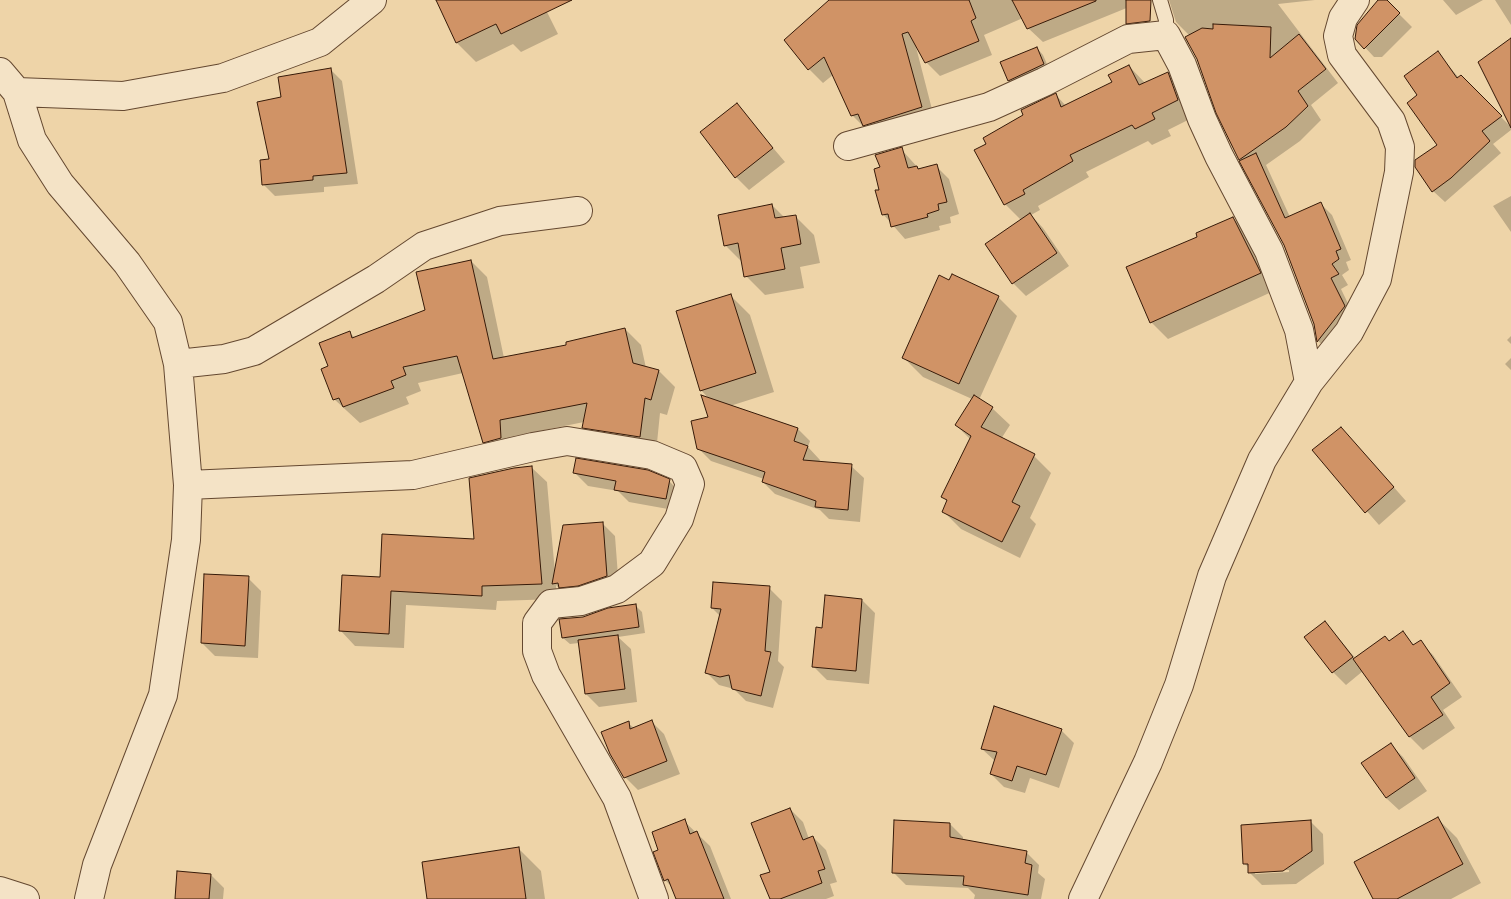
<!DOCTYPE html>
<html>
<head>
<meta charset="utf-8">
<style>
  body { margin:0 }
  canvas { display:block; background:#eed4a8 }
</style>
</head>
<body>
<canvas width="1511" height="899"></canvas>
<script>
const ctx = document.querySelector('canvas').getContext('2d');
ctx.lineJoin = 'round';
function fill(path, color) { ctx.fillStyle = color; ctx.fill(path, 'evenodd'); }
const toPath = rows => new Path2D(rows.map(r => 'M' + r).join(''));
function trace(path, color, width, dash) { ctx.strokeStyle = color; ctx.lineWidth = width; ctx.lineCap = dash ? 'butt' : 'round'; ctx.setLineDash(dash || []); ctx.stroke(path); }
const shadow = toPath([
  [450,0,541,0,558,34,521,52,513,44,476,62,457,43,439,5],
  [831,0,1132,0,1134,5,1043,42,1028,28,1023,18,984,35,992,55,940,76,926,62,918,47,916,47,935,121,867,130,853,116,834,74,823,83,809,69],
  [1169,0,1315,0,1278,4,1338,83,1311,105,1321,120,1300,141,1266,165,1290,217,1321,204,1332,215,1351,260,1346,262,1349,270,1342,275,1348,285,1341,289,1355,318,1329,351,1318,341,1315,324,1285,245,1240,159,1190,36,1176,22],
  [1380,0,1385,0,1412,27,1382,57,1374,57,1361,43],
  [1443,0,1483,0,1456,15],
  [1495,0,1511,0,1511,25],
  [1037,48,1043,55,1050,71,1016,87,1009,80],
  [1438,53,1459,78,1461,77,1511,127,1511,130,1493,144,1501,153,1445,202,1433,191,1438,145,1419,95],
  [1129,66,1145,83,1168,73,1184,89,1194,117,1168,130,1171,136,1152,145,1148,141,1086,172,1089,177,1038,206,1040,210,1031,215,1043,228,1069,266,1026,296,1013,283,1022,221,1005,204,975,151,1056,95,1066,106,1113,82],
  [330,69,342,81,358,184,324,187,324,192,275,196,263,184,283,98],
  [736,104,785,162,749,190,736,177],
  [901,149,920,170,936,166,949,179,959,214,950,217,951,223,939,226,940,230,905,239,883,214,880,190,882,168],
  [1511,196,1511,232,1493,206],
  [772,205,785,218,795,216,814,235,820,263,800,267,804,288,765,295,746,276,743,263,725,245],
  [1233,218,1250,235,1276,290,1168,339,1151,322,1199,237],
  [471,261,487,277,504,358,568,346,625,329,641,345,646,368,659,371,675,387,667,415,660,413,656,453,599,443,583,427,584,422,515,436,517,454,500,458,484,442,463,373,418,383,421,391,406,397,409,404,360,423,334,399,329,367,349,332,355,338,426,311],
  [731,296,750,315,774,392,730,406,798,429,810,441,808,447,820,460,819,462,851,466,864,478,860,522,829,519,820,510,775,494,763,482,764,479,711,461,698,448,709,418,710,400,701,390],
  [998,297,1017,316,979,400,992,408,1010,425,1001,439,1034,456,1051,473,1030,518,1036,524,1020,558,961,529,943,511,948,502,943,497,970,439,956,425,972,399,923,377,904,358],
  [1511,336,1511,344,1507,340],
  [1511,358,1511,370,1505,364],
  [1353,441,1406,501,1379,525,1314,451],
  [531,467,547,482,555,573,602,523,615,536,619,589,566,596,556,585,557,599,497,601,496,610,406,605,404,648,355,646,340,630,381,578,476,540],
  [575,473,669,481,682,494,679,511,629,502,618,491,588,486],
  [248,578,261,591,258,658,215,656,202,643],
  [769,588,782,601,778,661,784,667,773,708,746,701,734,689,719,685,706,672,720,616,712,608],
  [862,600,875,613,869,684,827,680,814,667],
  [635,605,642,612,645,633,618,637,631,649,637,702,599,707,586,694,579,643,570,644,563,638,583,618],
  [1325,622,1356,659,1390,642,1402,633,1415,646,1420,642,1433,655,1462,697,1443,710,1455,728,1423,750,1410,737,1363,671,1346,685,1333,672],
  [651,721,664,734,680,774,638,790,625,777,628,723,634,728],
  [1061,730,1074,743,1059,788,1030,778,1025,793,1004,787,991,774,995,761,982,749],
  [1390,744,1403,757,1427,791,1399,810,1386,798],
  [790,809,803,822,809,839,813,837,826,850,837,882,830,884,834,896,826,899,771,899,771,873],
  [1438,819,1457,838,1481,883,1451,899,1375,899],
  [684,821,710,846,731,899,678,899,673,888,665,880,660,851],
  [1310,821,1323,834,1324,864,1296,884,1262,885,1249,872,1249,868,1244,863],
  [1289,870,1289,872,1255,874,1255,871],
  [950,824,963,837,963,841,1026,852,1039,865,1038,873,1045,879,1041,899,974,899,975,895,968,888,906,885,893,872],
  [519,849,541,871,545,899,429,899],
  [211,875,224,888,223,899,176,899]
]);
const building = toPath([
  [436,0,572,0,501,34,496,24,456,43,436,0],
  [829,0,969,0,976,18,971,21,979,41,925,63,908,32,902,34,922,107,863,126,858,114,851,116,824,57,808,70,784,40,829,0],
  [1012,0,1096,0,1096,1,1027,29,1012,0],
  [1126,0,1151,0,1150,21,1126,24,1126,0],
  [1378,0,1387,0,1400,13,1364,49,1355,39,1357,25,1378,0],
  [1213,24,1271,27,1270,58,1299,34,1326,69,1298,91,1308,106,1286,127,1239,160,1216,113,1197,59,1185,37,1202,28,1213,29,1213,24],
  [1511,38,1511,128,1478,62,1511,38],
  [1037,47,1044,64,1008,81,1000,62,1037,47],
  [1438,51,1457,78,1461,75,1502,116,1482,131,1490,141,1451,178,1432,192,1415,167,1415,160,1437,145,1407,103,1417,95,1404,76,1438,51],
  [1129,65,1139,85,1168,72,1178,100,1152,113,1155,119,1135,129,1132,125,1070,155,1073,161,1023,190,1025,194,1004,205,974,150,986,144,983,138,1023,115,1021,110,1056,93,1061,107,1112,82,1108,75,1129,65],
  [331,68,347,173,313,176,313,180,262,185,260,160,269,159,257,102,281,97,278,77,331,68],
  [737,103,773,148,735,178,700,132,737,103],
  [902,147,908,168,917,166,918,169,937,164,947,202,938,204,939,210,927,214,928,217,891,227,888,214,882,215,875,190,879,190,874,169,880,167,875,155,902,147],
  [1256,153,1285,218,1321,202,1341,249,1336,251,1339,259,1332,264,1339,274,1331,278,1345,306,1317,342,1314,324,1284,245,1239,161,1256,153],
  [772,204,775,218,796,215,801,244,781,248,785,269,744,277,738,243,724,246,718,215,772,204],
  [1030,213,1057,253,1012,284,985,244,1030,213],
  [1233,217,1261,273,1150,323,1126,267,1197,237,1196,233,1233,217],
  [471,260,493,359,566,345,566,342,625,328,633,363,659,370,651,400,645,398,640,437,582,428,587,403,500,420,501,438,483,443,457,356,403,367,406,375,391,381,394,388,343,407,339,398,333,400,321,369,328,366,319,343,350,331,352,338,425,310,416,272,471,260],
  [952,274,999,296,959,384,902,358,939,275,949,280,952,274],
  [731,294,756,373,700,391,676,311,731,294],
  [701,395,798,428,794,441,808,446,803,460,852,464,848,510,815,507,816,501,762,482,765,472,697,449,691,421,708,417,701,395],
  [974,395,993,407,981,427,1035,454,1012,502,1020,506,1002,542,942,512,947,500,941,497,971,436,955,425,974,395],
  [1341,427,1394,487,1365,513,1312,450,1341,427],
  [576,458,648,470,670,479,666,499,614,490,616,481,573,473,576,458],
  [532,466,542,584,482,586,482,596,391,591,389,634,339,631,342,575,380,577,382,534,474,539,469,478,514,468,532,466],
  [603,522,607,576,578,586,559,588,558,583,552,584,563,525,603,522],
  [204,574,249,576,245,646,201,643,204,574],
  [713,582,770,586,765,651,771,652,761,696,732,689,729,675,720,677,705,673,721,609,711,608,713,582],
  [825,595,862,599,856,671,812,667,816,627,822,628,825,595],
  [636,604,639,627,562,638,559,619,583,617,608,608,636,604],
  [1325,621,1353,657,1332,673,1304,637,1325,621],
  [1403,631,1413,645,1421,640,1450,683,1431,697,1443,715,1409,737,1353,659,1385,636,1389,641,1403,631],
  [618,635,625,689,585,694,578,640,618,635],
  [994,706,1062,729,1046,775,1017,766,1012,781,990,774,997,752,981,749,994,706],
  [652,720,667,761,624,778,610,754,601,732,629,721,630,729,652,720],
  [1391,743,1415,778,1386,798,1361,763,1391,743],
  [790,808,803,840,813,836,825,869,818,871,822,883,780,899,770,899,760,875,770,872,751,823,790,808],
  [1438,817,1463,864,1397,899,1373,899,1354,862,1438,817],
  [685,819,690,834,697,831,724,899,676,899,668,879,664,881,653,852,658,850,652,832,685,819],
  [894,820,950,823,950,837,1027,851,1025,863,1032,865,1028,895,963,885,964,876,892,873,894,820],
  [1311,820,1312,851,1283,871,1248,873,1248,864,1243,864,1241,825,1311,820],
  [519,847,526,899,427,899,422,862,519,847],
  [177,871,211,874,209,899,175,899,177,871]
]);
const service = toPath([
  [1160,0,1166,20,1166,35]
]);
const minor = toPath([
  [0,72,17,92,32,140,60,184,127,263,168,322,178,364,188,485,186,540,163,695,97,865,89,899],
  [17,92,123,96,223,78,320,42,372,0],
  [848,146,989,107,1044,82,1128,39,1166,35,1182,65,1202,119,1219,156,1269,251,1299,330,1309,382],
  [178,364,224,359,254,351,376,279,424,246,500,221,578,211],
  [188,485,413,475,533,447,567,441,652,455,683,468,690,484,679,519,652,563,617,589,581,601,551,604,537,623,537,651,546,675,617,798,654,899],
  [0,891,25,899],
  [1083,899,1148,762,1179,685,1212,576,1262,460,1309,382,1349,332,1377,279,1399,172,1400,147,1391,121,1342,55,1338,36,1343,18,1355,0]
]);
fill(shadow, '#0003');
fill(building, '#d09366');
trace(building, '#361a08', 1);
trace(service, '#644830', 16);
trace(minor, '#644830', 30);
trace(service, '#f4e3c6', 14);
trace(minor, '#f4e3c6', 28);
</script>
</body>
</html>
